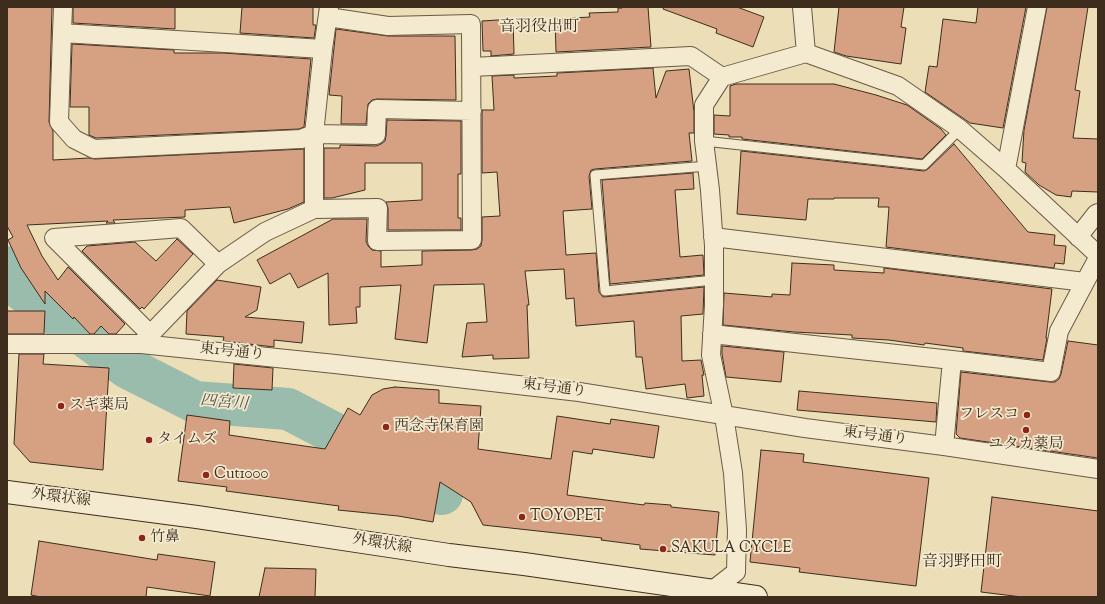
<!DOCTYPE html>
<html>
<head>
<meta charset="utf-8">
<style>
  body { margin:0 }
  #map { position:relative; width:1105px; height:604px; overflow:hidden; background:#ecdeb7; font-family:"Sorts Mill Goudy",serif }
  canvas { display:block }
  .frame { position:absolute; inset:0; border:8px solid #3e2d1d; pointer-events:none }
</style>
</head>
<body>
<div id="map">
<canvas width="1105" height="604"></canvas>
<div class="frame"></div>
</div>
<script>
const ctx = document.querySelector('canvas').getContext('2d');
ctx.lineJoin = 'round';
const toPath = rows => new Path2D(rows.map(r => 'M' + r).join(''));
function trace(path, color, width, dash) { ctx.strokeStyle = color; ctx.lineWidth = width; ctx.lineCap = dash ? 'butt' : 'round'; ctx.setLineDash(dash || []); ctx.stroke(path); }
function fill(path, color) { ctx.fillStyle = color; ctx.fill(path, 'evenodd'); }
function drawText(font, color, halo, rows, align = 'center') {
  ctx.font = font + ' "Sorts Mill Goudy","Noto Serif JP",serif'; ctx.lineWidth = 3.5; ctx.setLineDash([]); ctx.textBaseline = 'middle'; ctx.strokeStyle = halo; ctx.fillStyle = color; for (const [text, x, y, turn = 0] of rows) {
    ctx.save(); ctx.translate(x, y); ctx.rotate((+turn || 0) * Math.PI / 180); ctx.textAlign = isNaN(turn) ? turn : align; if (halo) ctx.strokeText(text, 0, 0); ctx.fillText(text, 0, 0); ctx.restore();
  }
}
const river = toPath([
  [7,267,10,281,128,368,195,402,288,409,407,471,442,494]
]);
const building = toPath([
  [7,7,52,7,49,122,53,131,53,160,89,158,95,159,304,149,304,202,288,209,234,223,230,207,185,210,185,217,113,220,115,223,106,223,108,221,27,225,42,256,58,280,68,267,125,324,116,334,109,334,101,326,94,334,90,334,74,317,73,319,45,291,45,304,21,268,8,240,13,237,7,226,7,7],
  [73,7,175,7,175,29,73,23,73,7],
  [242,7,313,7,313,25,316,25,314,38,240,33,242,7],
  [622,7,648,7,651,47,556,52,555,19,590,17,589,13,618,12,618,8,622,8,622,7],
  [664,7,737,7,764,17,753,47,716,33,717,29,663,9,664,7],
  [839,7,904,7,901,27,906,28,901,64,846,56,834,52,839,7],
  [978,7,1026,7,1003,128,970,123,925,92,929,66,937,67,943,19,976,23,978,7],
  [1047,7,1088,7,1075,90,1080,91,1073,138,1098,139,1098,192,1072,191,1071,197,1056,195,1039,185,1025,172,1026,163,1022,162,1024,130,1047,7],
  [513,19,514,54,491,56,491,51,483,51,482,21,513,19],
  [336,29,388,36,455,36,456,100,377,99,372,100,368,104,366,124,341,124,342,96,329,95,336,29],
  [72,44,174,50,174,53,223,53,311,59,304,127,299,129,96,138,89,135,89,107,70,107,72,44],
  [653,68,656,98,666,71,689,69,694,112,694,133,689,133,692,161,595,169,591,170,589,176,592,209,563,211,566,255,596,253,599,292,603,297,704,287,703,314,681,316,682,361,701,360,704,375,702,375,704,396,687,398,685,384,646,389,642,357,636,357,634,321,576,326,574,298,566,299,564,269,525,271,529,305,527,305,529,358,493,359,493,355,462,357,467,323,487,322,484,284,434,285,427,343,395,339,401,285,360,287,360,307,356,307,357,323,329,325,328,273,298,288,290,273,270,284,257,260,333,219,367,219,366,241,368,246,372,250,381,251,381,267,422,265,422,251,472,250,477,249,481,246,482,240,482,217,500,216,497,172,482,173,482,110,494,110,492,76,514,75,514,78,557,76,557,73,653,68],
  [736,84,834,84,876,95,907,105,941,129,946,135,922,159,742,139,742,137,729,137,729,135,714,134,714,115,730,116,730,86,736,84],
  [387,120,461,121,461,174,458,174,458,218,461,218,461,230,388,230,388,208,386,202,422,200,422,163,365,163,365,190,332,198,324,198,324,148,340,148,340,145,376,146,381,144,385,141,386,136,387,120],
  [954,144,1028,232,1055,235,1054,245,1066,246,1064,264,1055,263,1054,268,886,247,889,207,878,207,879,198,834,198,834,199,808,199,806,220,737,214,741,151,924,171,928,169,954,144],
  [693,173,694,189,675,190,680,257,703,255,704,275,610,284,602,180,693,173],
  [177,239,193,254,144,309,142,307,140,309,82,251,87,246,135,242,156,261,177,239],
  [792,263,834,265,834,270,884,273,884,268,1052,289,1046,338,1047,338,1043,360,963,351,963,348,925,343,924,345,889,340,852,338,852,335,794,332,723,325,724,293,772,297,772,294,790,295,792,263],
  [217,280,261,287,257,310,245,317,304,322,302,343,274,340,274,347,223,341,224,337,186,334,187,311,217,280],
  [7,311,45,311,44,334,7,334,7,311],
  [1068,341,1098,345,1098,458,960,438,956,434,961,372,1050,382,1055,382,1059,379,1061,374,1068,341],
  [722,346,784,352,781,382,726,377,722,354,722,346],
  [19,354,44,354,43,364,109,368,103,470,30,462,14,444,19,354],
  [234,364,273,368,272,390,233,388,234,364],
  [395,387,439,390,439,403,481,406,478,449,551,459,557,416,610,424,611,419,659,426,654,458,593,449,592,454,573,451,567,495,644,505,645,503,671,505,671,507,719,512,715,555,640,549,640,545,601,540,602,538,483,525,471,502,440,482,433,522,398,516,338,510,339,506,226,491,227,487,178,481,187,415,230,421,229,435,325,449,348,408,360,415,372,395,383,389,395,387],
  [799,391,937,403,936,422,797,410,799,391],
  [761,450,804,454,803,462,929,478,916,586,799,572,800,568,750,562,761,450],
  [992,497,1098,511,1098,597,1022,597,981,592,992,497],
  [39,541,157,560,158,554,215,562,210,596,147,587,146,597,41,597,31,595,39,541],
  [265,568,316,569,315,597,259,597,265,568]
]);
const lane = toPath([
  [704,141,924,165,960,129],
  [708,166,595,175,605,291,714,280]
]);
const street = toPath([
  [63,7,62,33,323,49],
  [62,33,59,122,74,139,94,149,301,139,314,134,376,135,377,109,472,111],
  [806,53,898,86,960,129,1006,169,1098,255],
  [472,67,691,56,722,77],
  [1006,169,1037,7],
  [314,209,314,134,323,49,329,7],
  [713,237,1085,282,1098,258],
  [1078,237,1096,214,1098,213],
  [150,334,54,238,181,228,218,264],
  [712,334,952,360,1051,372,1059,331,1085,282],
  [7,344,141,344,335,364,579,392,805,428,944,446,1098,469],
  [141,344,218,264,265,232,314,209,378,208,377,241,472,240,471,24,388,26,328,17],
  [944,446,952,360],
  [705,596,736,572,737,530,733,473,724,416,711,355,714,305,714,246,710,190,704,141,704,105,722,77,806,53,802,7]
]);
const secondary = toPath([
  [7,492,197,517,449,555,524,564,756,597]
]);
const markers = [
  [61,406,4,"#8f2418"],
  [1027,415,4,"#8f2418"],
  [386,427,4,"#8f2418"],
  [1026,430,4,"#8f2418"],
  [149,440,4,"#8f2418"],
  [206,475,4,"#8f2418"],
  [522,517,4,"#8f2418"],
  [142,538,4,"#8f2418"],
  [663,549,4,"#8f2418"]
];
const streetNames = [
  ["東1号通り",232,353,6],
  ["東1号通り",554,389,7],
  ["東1号通り",875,437,7],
  ["外環状線",61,499,7],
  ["外環状線",382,545,9]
];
const poiNames = [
  ["スギ薬局",69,406],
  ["フレスコ",1019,415,"right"],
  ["西念寺保育園",394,427],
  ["タイムズ",157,440],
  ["ユタカ薬局",1026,445,"center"],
  ["Cut1000",214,475],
  ["TOYOPET",530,517],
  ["竹鼻",150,538],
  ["SAKULA CYCLE",671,549]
];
const neighbourhoodNames = [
  ["音羽役出町",539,28],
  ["音羽野田町",962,563]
];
const waterNames = [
  ["四宮川",224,404,5]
];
trace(river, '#99bcad', 42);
fill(building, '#d6a182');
trace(building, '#3e2d1d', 1);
trace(lane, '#6a5944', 11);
trace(street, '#6a5944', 20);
trace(secondary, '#3e2d1d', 24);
trace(lane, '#f3ead0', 9);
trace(street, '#f3ead0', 18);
trace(secondary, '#f3ead0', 22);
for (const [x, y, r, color] of markers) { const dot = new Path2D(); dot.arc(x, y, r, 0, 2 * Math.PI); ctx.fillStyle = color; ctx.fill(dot); trace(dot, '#f3ead0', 1.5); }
drawText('15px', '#3e2d1d', '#f3ead0', streetNames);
drawText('15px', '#3e2d1d', '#f3ead0', poiNames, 'left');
drawText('16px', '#3e2d1d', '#f3ead0', neighbourhoodNames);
drawText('italic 16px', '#555141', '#f3ead0', waterNames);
</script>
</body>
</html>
